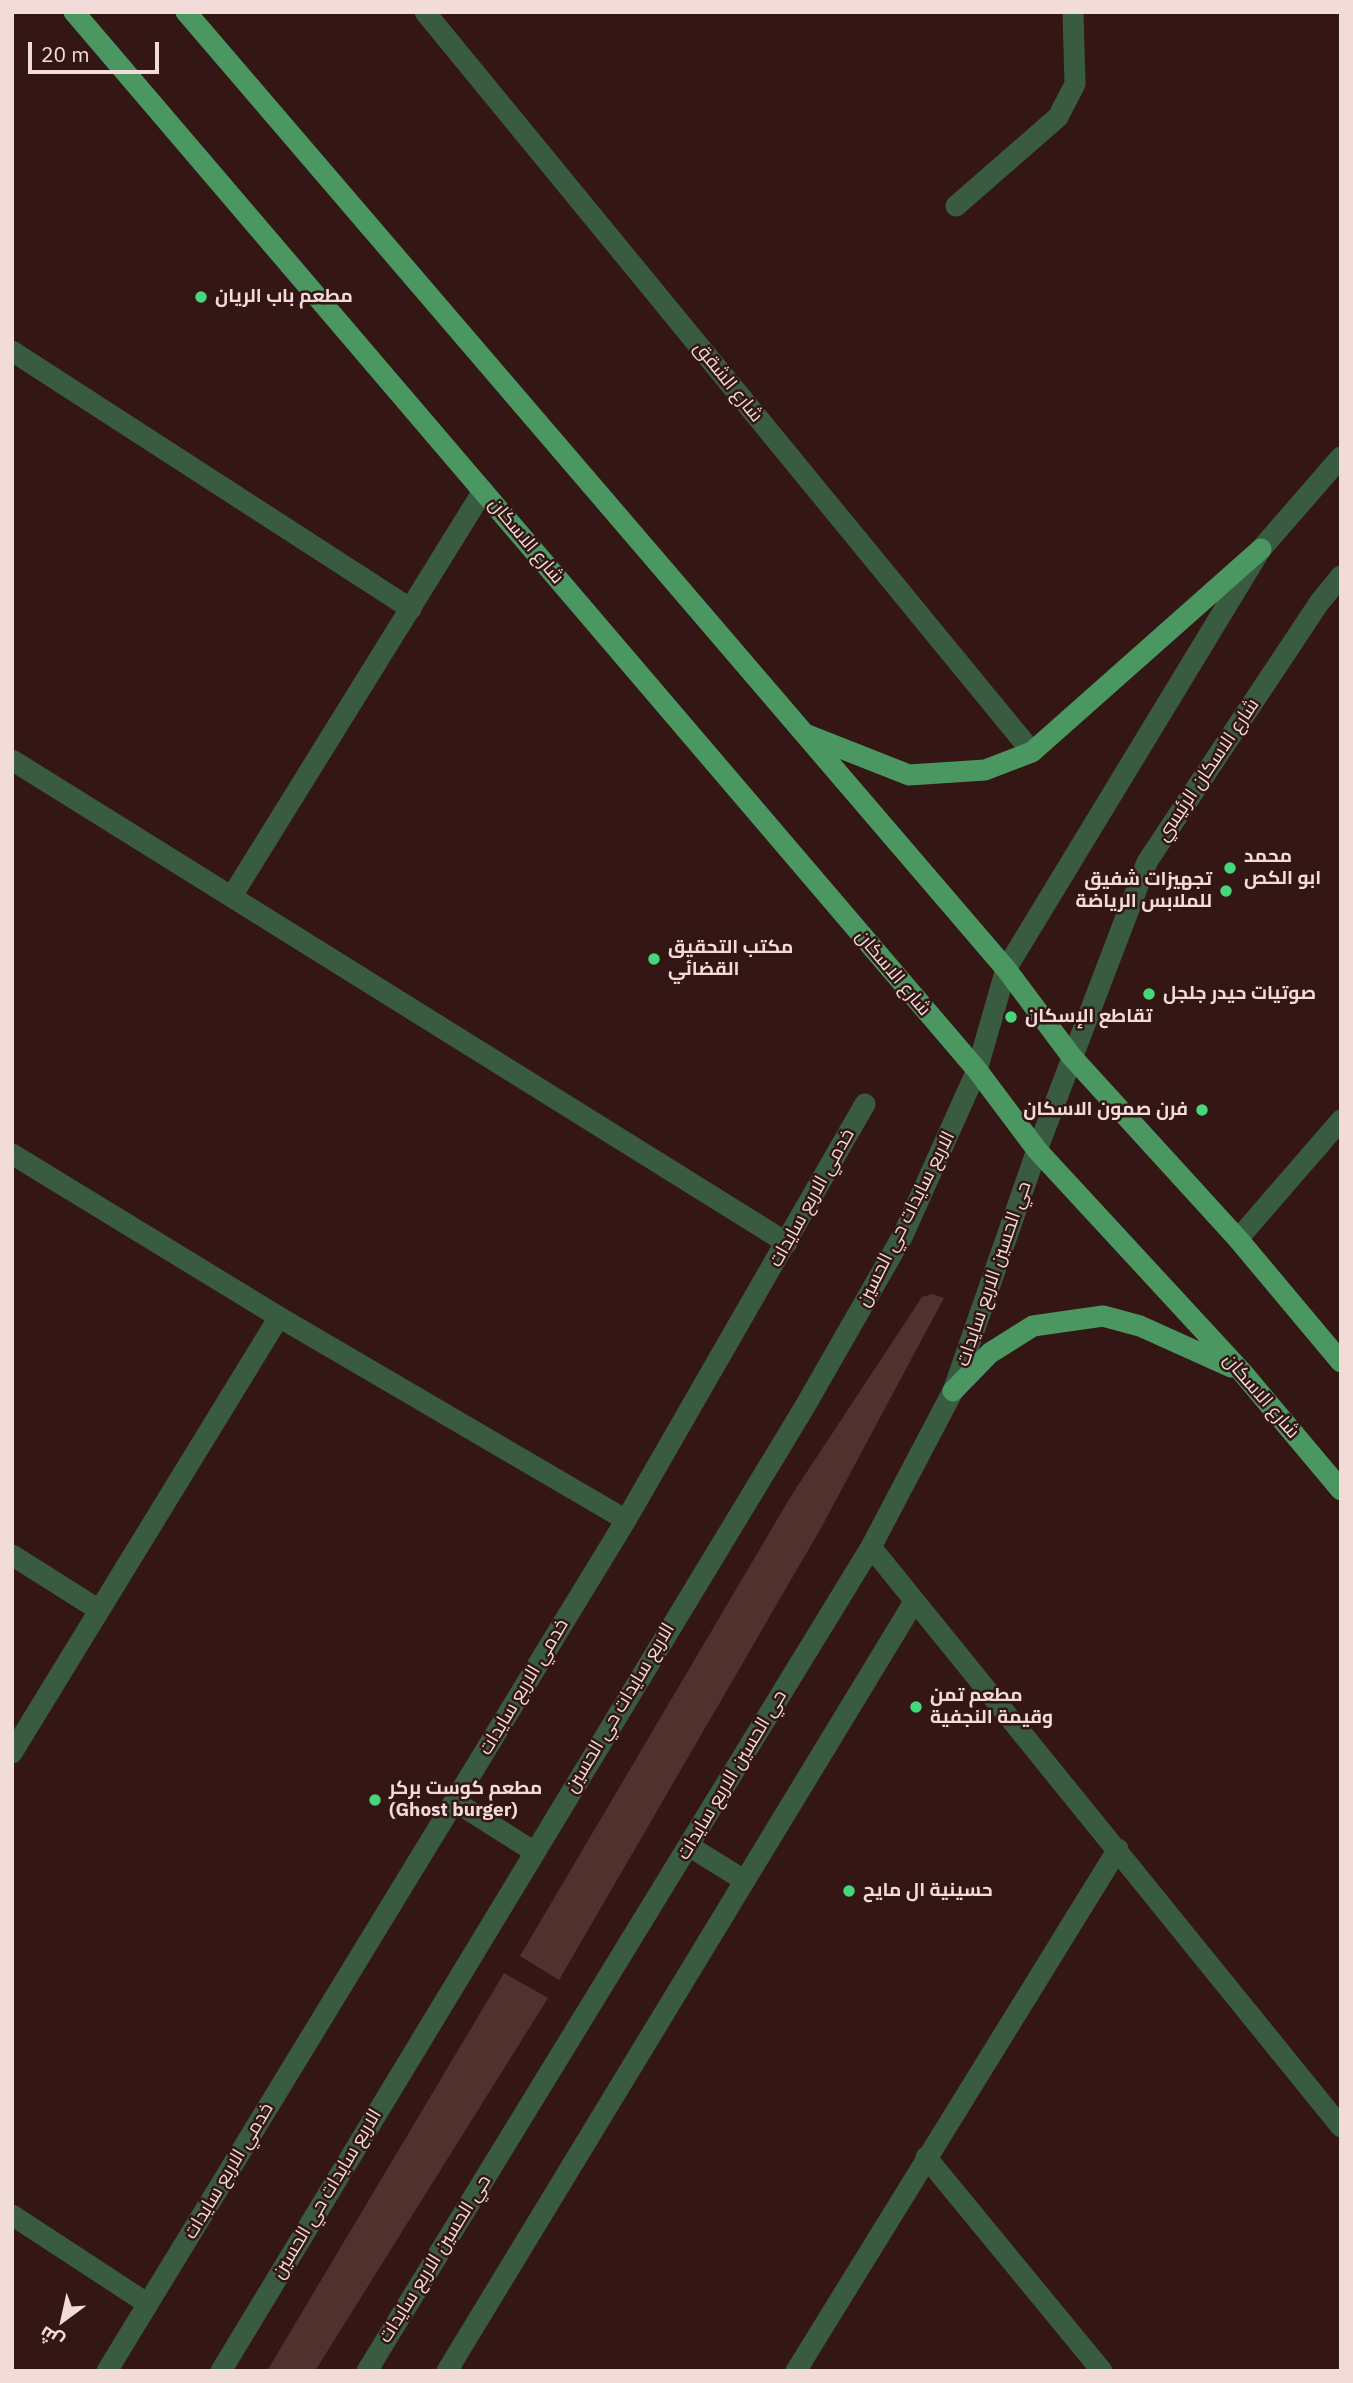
<!DOCTYPE html>
<html>
<head>
<meta charset="utf-8">
<style>
  body { margin:0 }
  #map { position:relative; width:1353px; height:2383px; overflow:hidden; background:#341614; font-family:"IBM Plex Sans",Cairo,sans-serif }
  canvas { display:block }
  .frame { position:absolute; inset:0; border:14px solid #f1dcd9; pointer-events:none }
  .north { position:absolute; left:28px; top:2285px; width:70px; height:70px; -webkit-text-stroke:5px #341614; paint-order:stroke; rotate:213deg; font-size:19px; font-weight:700; line-height:28px; text-align:center; color:#f1dcd9 }
  .north::after { content:''; display:block; margin:auto; width:24px; height:32px; background:#f1dcd9; clip-path:polygon(50% 0,100% 100%,50% 72%,0 100%) }
  .scale { position:absolute; left:28px; top:42px; width:131px; height:32px; box-sizing:border-box; border:4px solid #f1dcd9; border-top:0; padding-left:9px; font-size:21px; line-height:24px; white-space:nowrap; color:#f1dcd9; -webkit-text-stroke:5px #341614; paint-order:stroke }
</style>
</head>
<body>
<div id="map">
<canvas width="1353" height="2383"></canvas>
<div class="frame"></div>
<div class="north">ش</div>
<div class="scale">20 m</div>
</div>
<script>
const ctx = document.querySelector('canvas').getContext('2d');
ctx.lineJoin = 'round';
function fill(path, color) { ctx.fillStyle = color; ctx.fill(path, 'evenodd'); }
const toPath = rows => new Path2D(rows.map(r => 'M' + r).join(''));
function trace(path, color, width, dash) { ctx.strokeStyle = color; ctx.lineWidth = width; ctx.lineCap = dash ? 'butt' : 'round'; ctx.setLineDash(dash || []); ctx.stroke(path); }
function drawText(font, color, halo, rows, align = 'center') {
  ctx.font = font + ' "IBM Plex Sans",Cairo,sans-serif'; ctx.lineWidth = 5; ctx.setLineDash([]); ctx.textBaseline = 'middle'; ctx.strokeStyle = halo; ctx.fillStyle = color; for (const [text, x, y, turn = 0] of rows) {
    ctx.save(); ctx.translate(x, y); ctx.rotate((+turn || 0) * Math.PI / 180); ctx.textAlign = isNaN(turn) ? turn : align; if (halo) ctx.strokeText(text, 0, 0); ctx.fillText(text, 0, 0); ctx.restore();
  }
}
const green = toPath([
  [932,1294,944,1298,821,1528,559,1980,520,1956,791,1496,922,1297],
  [504,1973,548,1998,315,2371,267,2371]
]);
const minor = toPath([
  [425,12,1032,752],
  [956,206,1058,117,1075,84,1073,12],
  [12,351,411,609],
  [12,760,787,1243],
  [232,896,483,491],
  [12,1154,279,1317,626,1520],
  [1238,1239,1341,1120],
  [871,1547,1341,2127],
  [12,1555,99,1610],
  [12,1753,279,1317],
  [454,1801,533,1851],
  [689,1846,742,1879],
  [926,2157,1102,2371],
  [12,2215,148,2304],
  [107,2371,626,1520,865,1104],
  [221,2371,804,1408,903,1235,977,1070,1006,969,1261,549,1341,457],
  [367,2371,871,1547,953,1391,1037,1150,1147,862,1319,603,1341,576],
  [447,2371,914,1602],
  [796,2371,1118,1849]
]);
const major = toPath([
  [74,12,977,1070,1037,1150,1242,1372,1341,1490],
  [186,12,1006,969,1072,1057,1238,1239,1341,1362],
  [805,734,909,775,985,770,1032,752,1261,549],
  [953,1391,990,1353,1033,1326,1103,1316,1140,1326,1231,1367]
]);
const markers = [
  [201,297,7,"#46d77a"],
  [1230,868,7,"#46d77a"],
  [1226,891,7,"#46d77a"],
  [654,959,7,"#46d77a"],
  [1149,994,7,"#46d77a"],
  [1011,1017,7,"#46d77a"],
  [1202,1110,7,"#46d77a"],
  [916,1707,7,"#46d77a"],
  [375,1800,7,"#46d77a"],
  [849,1891,7,"#46d77a"]
];
const poiNames = [
  ["مطعم باب الريان",215,297],
  ["محمد",1244,857],
  ["ابو الكص",1244,879],
  ["تجهيزات شفيق",1212,880,"right"],
  ["للملابس الرياضة",1212,902,"right"],
  ["مكتب التحقيق",668,948],
  ["القضائي",668,970],
  ["صوتيات حيدر جلجل",1163,994],
  ["تقاطع الإسكان",1025,1017],
  ["فرن صمون الاسكان",1188,1110,"right"],
  ["مطعم تمن",930,1696],
  ["وقيمة النجفية",930,1718],
  ["مطعم كوست بركر",389,1789],
  ["(Ghost burger)",389,1811],
  ["حسينية ال مايح",863,1891]
];
const streetNames = [
  ["شارع الشقق",728,382,51],
  ["شارع الاسكان",526,541,50],
  ["شارع الاسكان الرئيسي",1208,770,-56],
  ["شارع الاسكان",893,973,50],
  ["خدمي الاربع سايدات",812,1198,-61],
  ["الاربع سايدات حي الحسين",906,1219,-63],
  ["حي الحسين الاربع سايدات",994,1274,-71],
  ["شارع الاسكان",1261,1396,49],
  ["خدمي الاربع سايدات",524,1687,-59],
  ["الاربع سايدات حي الحسين",620,1708,-59],
  ["حي الحسين الاربع سايدات",732,1775,-59],
  ["خدمي الاربع سايدات",229,2171,-59],
  ["الاربع سايدات حي الحسين",327,2194,-59],
  ["حي الحسين الاربع سايدات",435,2259,-58]
];
fill(green, '#4f312e');
trace(minor, '#395c41', 21);
trace(major, '#4a9761', 21);
for (const [x, y, r, color] of markers) { const dot = new Path2D(); dot.arc(x, y, r, 0, 2 * Math.PI); ctx.fillStyle = color; ctx.fill(dot); trace(dot, '#341614', 2.5); }
drawText('bold 19px', '#f1dcd9', '#341614', poiNames, 'left');
drawText('19px', '#f1dcd9', '#341614', streetNames);
</script>
</body>
</html>
